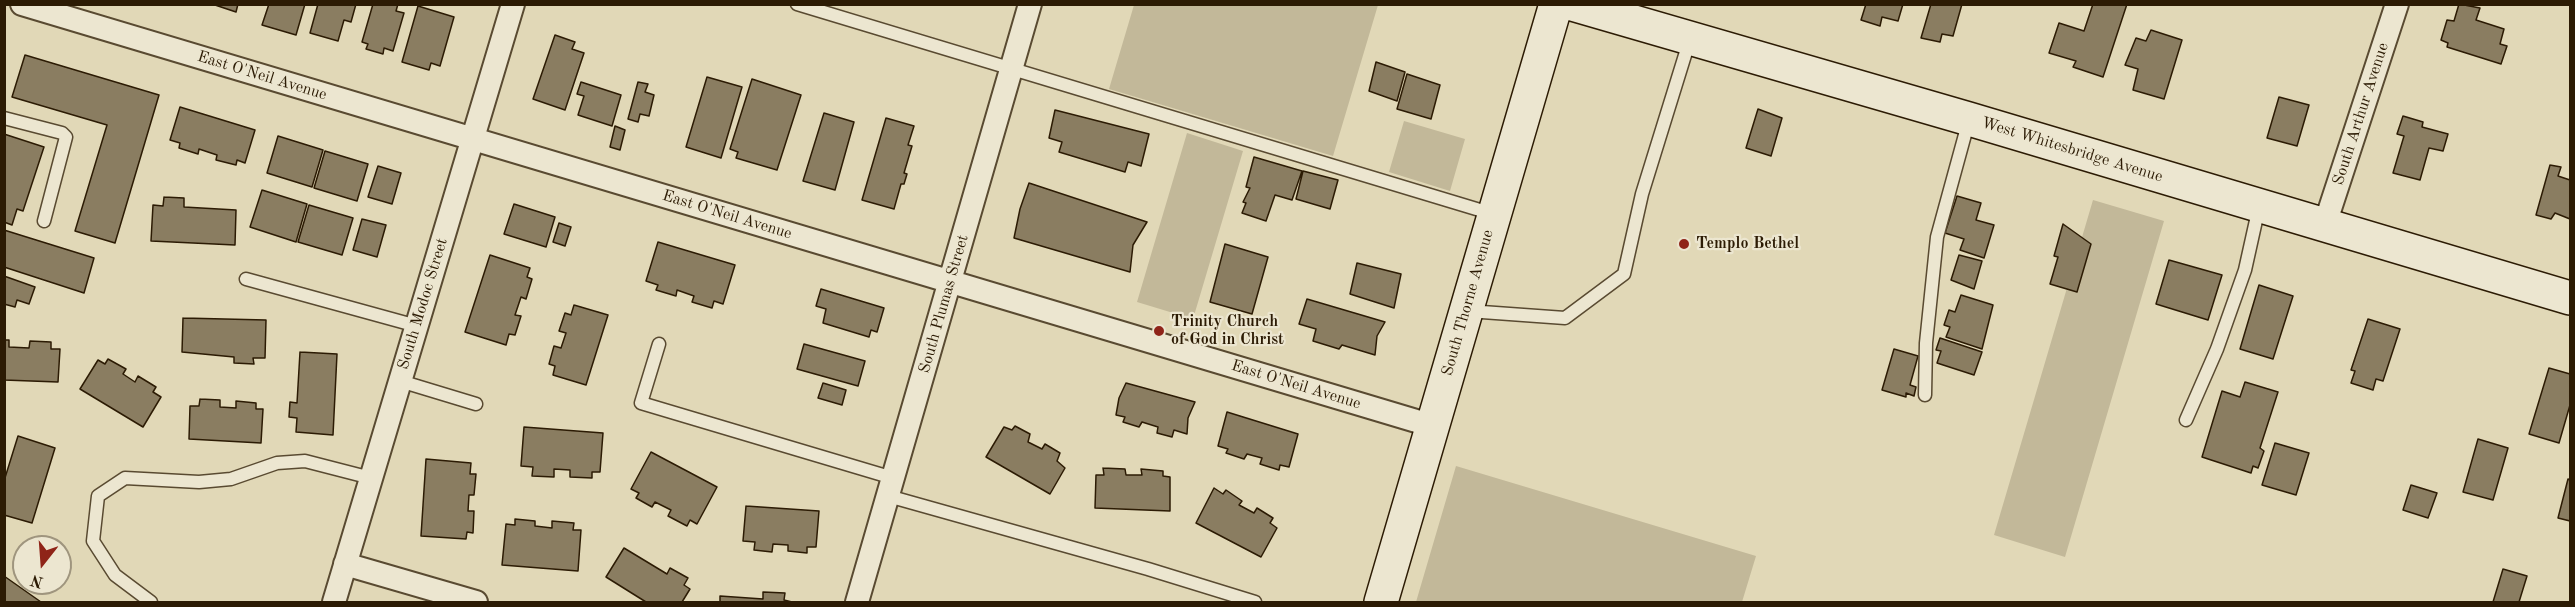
<!DOCTYPE html>
<html>
<head>
<meta charset="utf-8">
<style>
  body { margin:0 }
  #map { position:relative; width:2575px; height:607px; overflow:hidden; background:#e1d8b7; font-family:"Old Standard TT",serif }
  canvas { display:block }
  .frame { position:absolute; inset:0; border:6px solid #2c1b04; pointer-events:none }
  .north { position:absolute; left:12px; top:535px; width:60px; height:60px; box-sizing:border-box; background:#ece6d0; border:2px solid #9f957e; border-radius:50%; rotate:197deg; font-size:16px; font-weight:700; line-height:24px; text-align:center; color:#2c1b04 }
  .north::after { content:''; display:block; margin:auto; width:21px; height:27px; background:#8f2418; clip-path:polygon(50% 0,100% 100%,50% 72%,0 100%) }
</style>
</head>
<body>
<div id="map">
<canvas width="2575" height="607"></canvas>
<div class="frame"></div>
<div class="north">N</div>
</div>
<script>
const ctx = document.querySelector('canvas').getContext('2d');
ctx.lineJoin = 'round';
function fill(path, color) { ctx.fillStyle = color; ctx.fill(path, 'evenodd'); }
const toPath = rows => new Path2D(rows.map(r => 'M' + r).join(''));
function trace(path, color, width, dash) { ctx.strokeStyle = color; ctx.lineWidth = width; ctx.lineCap = dash ? 'butt' : 'round'; ctx.setLineDash(dash || []); ctx.stroke(path); }
function drawText(font, color, halo, rows, align = 'center') {
  ctx.font = font + ' "Old Standard TT",serif'; ctx.lineWidth = 4.5; ctx.setLineDash([]); ctx.textBaseline = 'middle'; ctx.strokeStyle = halo; ctx.fillStyle = color; for (const [text, x, y, turn = 0] of rows) {
    ctx.save(); ctx.translate(x, y); ctx.rotate((+turn || 0) * Math.PI / 180); ctx.textAlign = isNaN(turn) ? turn : align; if (halo) ctx.strokeText(text, 0, 0); ctx.fillText(text, 0, 0); ctx.restore();
  }
}
const green = toPath([
  [1134,5,1378,5,1333,156,1109,89],
  [1404,121,1465,139,1450,191,1389,172],
  [1187,133,1243,151,1193,319,1137,302],
  [2093,200,2164,221,2065,557,1994,535],
  [1456,466,1756,556,1742,602,1416,602]
]);
const building = toPath([
  [212,4,238,4,236,12,212,4],
  [269,4,305,4,296,35,262,25,269,4],
  [318,4,356,4,351,22,344,20,338,41,310,33,318,4],
  [373,4,398,4,396,11,404,13,393,51,384,48,383,54,366,49,368,44,362,42,373,4],
  [1866,4,1903,4,1898,21,1882,17,1880,26,1861,20,1866,4],
  [1931,4,1962,4,1953,36,1942,34,1940,42,1921,38,1931,4],
  [2093,4,2127,4,2103,77,2073,67,2076,61,2049,53,2059,23,2084,31,2093,4],
  [2459,4,2480,8,2476,20,2504,29,2500,44,2507,46,2501,64,2447,47,2448,43,2441,40,2447,20,2454,21,2459,4],
  [418,6,454,17,440,66,431,63,429,70,402,62,418,6],
  [2151,30,2182,40,2164,99,2133,90,2138,69,2125,65,2136,38,2146,41,2151,30],
  [555,35,575,42,572,49,584,53,565,110,533,99,555,35],
  [25,55,159,95,115,243,75,231,107,125,12,97,25,55],
  [1376,62,1405,72,1397,101,1369,91,1376,62],
  [1407,74,1440,85,1431,119,1397,109,1407,74],
  [707,77,742,87,721,158,686,147,707,77],
  [752,79,801,95,777,170,736,158,738,152,730,149,752,79],
  [581,82,621,95,612,126,578,115,584,96,577,94,581,82],
  [638,82,648,84,645,92,654,95,649,116,640,114,638,122,628,119,638,82],
  [2279,97,2309,105,2297,146,2267,138,2279,97],
  [180,107,255,130,245,163,237,160,236,165,216,160,217,155,199,149,198,154,179,148,180,143,170,140,180,107],
  [1758,109,1782,118,1771,156,1746,148,1758,109],
  [1055,110,1149,134,1141,166,1128,162,1125,172,1059,152,1062,142,1049,138,1055,110],
  [824,113,854,122,835,190,803,181,824,113],
  [2403,116,2423,122,2422,127,2448,134,2443,151,2429,148,2420,180,2393,173,2404,136,2397,134,2403,116],
  [886,118,914,126,908,145,912,146,904,173,907,174,904,184,901,184,894,209,862,200,886,118],
  [615,126,625,130,620,150,610,147,615,126],
  [4,134,44,147,23,211,17,209,12,225,4,222,4,134],
  [278,136,323,150,312,187,267,173,278,136],
  [325,151,368,164,357,201,314,188,325,151],
  [1254,157,1302,171,1292,200,1275,195,1266,221,1242,213,1246,203,1243,202,1250,188,1246,187,1254,157],
  [2550,165,2561,167,2558,176,2570,180,2570,219,2555,213,2551,219,2536,215,2550,165],
  [378,166,401,173,392,204,368,197,378,166],
  [1303,171,1338,180,1330,209,1296,199,1303,171],
  [1029,183,1147,222,1133,245,1130,272,1014,238,1020,209,1029,183],
  [262,190,307,204,296,242,250,227,262,190],
  [1957,196,1981,203,1976,220,1994,225,1984,258,1960,250,1964,239,1945,233,1957,196],
  [164,197,184,198,184,207,236,210,235,245,151,241,153,205,163,206,164,197],
  [514,204,555,217,546,247,504,234,514,204],
  [309,205,353,218,342,255,298,242,309,205],
  [362,219,386,225,377,257,353,250,362,219],
  [559,223,571,227,565,246,553,242,559,223],
  [2063,224,2091,244,2077,292,2050,284,2058,257,2054,256,2063,224],
  [4,230,94,258,84,293,4,267,4,230],
  [658,242,735,265,723,304,714,301,712,308,692,302,694,296,677,290,676,296,656,290,658,285,646,281,658,242],
  [1225,244,1268,257,1252,314,1210,302,1225,244],
  [490,255,530,268,527,277,532,279,526,299,521,297,515,315,521,316,515,335,509,334,506,345,465,332,490,255],
  [1959,255,1982,261,1974,289,1951,280,1959,255],
  [2169,260,2222,275,2208,320,2156,304,2169,260],
  [1357,263,1401,274,1394,308,1350,294,1357,263],
  [4,276,35,287,29,304,17,300,15,307,4,304,4,276],
  [2259,285,2293,296,2273,359,2240,349,2259,285],
  [821,289,884,308,877,332,871,330,869,337,823,323,826,309,816,306,821,289],
  [1961,295,1993,305,1982,349,1946,337,1950,327,1944,325,1949,310,1955,312,1961,295],
  [1307,299,1385,322,1377,336,1375,355,1342,345,1339,349,1313,341,1316,329,1299,324,1307,299],
  [574,305,608,315,586,385,553,375,555,366,549,364,554,346,561,348,566,333,559,331,565,313,571,315,574,305],
  [183,318,266,320,265,358,253,358,254,364,234,363,234,357,182,352,183,318],
  [2368,319,2400,329,2383,381,2376,379,2373,390,2351,383,2355,371,2351,370,2368,319],
  [1940,338,1982,352,1974,375,1937,363,1941,351,1936,350,1940,338],
  [4,340,9,340,9,347,29,348,30,341,51,342,51,349,60,349,58,382,4,380,4,340],
  [804,344,865,361,858,386,797,369,804,344],
  [1894,349,1918,356,1910,385,1916,387,1914,396,1906,393,1906,397,1882,390,1894,349],
  [300,352,337,354,333,435,296,432,297,418,289,417,290,402,297,403,300,352],
  [108,359,126,369,123,374,135,382,138,376,156,387,153,392,161,397,143,427,80,389,98,360,105,364,108,359],
  [2549,368,2570,374,2570,405,2559,443,2529,434,2549,368],
  [2245,382,2278,392,2260,448,2264,451,2258,468,2253,466,2251,473,2202,457,2222,391,2240,397,2245,382],
  [823,383,846,390,842,405,818,398,823,383],
  [1126,383,1195,402,1188,418,1187,434,1174,430,1172,437,1157,433,1158,427,1142,422,1139,427,1123,422,1125,417,1116,415,1119,398,1126,383],
  [200,399,220,400,220,407,236,408,236,401,256,403,256,409,263,409,261,443,189,439,190,406,199,406,200,399],
  [1227,412,1298,434,1289,467,1280,465,1279,470,1260,464,1262,458,1247,454,1244,459,1226,453,1228,449,1218,446,1227,412],
  [1015,426,1030,434,1028,442,1042,449,1045,444,1060,453,1057,461,1065,468,1050,494,986,457,1004,427,1012,430,1015,426],
  [524,427,603,433,600,472,592,472,592,478,570,477,570,470,554,469,554,477,532,476,533,467,521,466,524,427],
  [18,436,55,448,32,523,4,515,4,481,18,436],
  [2478,439,2508,448,2493,500,2463,492,2478,439],
  [2275,443,2309,453,2296,495,2262,485,2275,443],
  [651,452,717,487,697,524,690,520,687,526,668,516,671,510,655,502,652,507,636,498,639,493,631,489,651,452],
  [426,459,471,463,470,474,476,474,474,495,469,495,468,511,474,511,473,533,467,532,466,539,421,536,426,459],
  [1103,468,1125,469,1126,475,1142,475,1141,469,1163,471,1163,476,1170,477,1170,511,1095,508,1096,475,1104,475,1103,468],
  [2568,479,2570,480,2570,521,2558,518,2568,479],
  [2411,485,2437,493,2428,518,2403,510,2411,485],
  [1214,488,1223,494,1226,490,1242,501,1239,505,1254,513,1257,508,1273,518,1270,523,1277,528,1261,557,1196,523,1214,488],
  [746,506,819,511,816,547,807,547,807,553,788,551,788,545,773,544,772,552,754,550,755,542,743,541,746,506],
  [515,519,535,521,535,526,552,528,552,521,574,523,573,530,581,530,578,571,502,565,506,524,515,525,515,519],
  [624,548,667,574,670,568,688,578,684,585,690,589,682,602,646,602,606,577,624,548],
  [2503,569,2527,576,2519,602,2493,602,2503,569],
  [4,576,41,602,4,602,4,576],
  [763,592,785,593,784,600,792,602,720,602,720,596,763,599,763,592]
]);
const lane = toPath([
  [797,4,1493,214],
  [4,118,62,133,66,137,44,221],
  [246,279,417,326],
  [1468,311,1565,318,1624,274,1642,194,1690,39],
  [659,344,641,403,893,478],
  [400,381,476,404],
  [1925,395,1926,343,1937,237,1969,120],
  [2186,420,2217,349,2245,270,2259,207],
  [888,496,1148,569,1255,602],
  [151,602,115,575,93,541,98,496,125,478,199,482,231,479,277,463,305,461,371,478]
]);
const street = toPath([
  [22,4,1433,426],
  [2325,224,2397,4],
  [345,564,476,602],
  [334,602,513,4],
  [857,602,1030,4]
]);
const secondary = toPath([
  [1572,4,1969,119,2570,298],
  [1381,602,1556,4]
]);
const markers = [
  [1684,244,6,"#8f2418"],
  [1159,331,6,"#8f2418"]
];
const streetNames = [
  ["East O'Neil Avenue",262,76,17],
  ["South Arthur Avenue",2361,114,-72],
  ["West Whitesbridge Avenue",2072,150,17],
  ["East O'Neil Avenue",727,215,17],
  ["South Thorne Avenue",1468,303,-74],
  ["South Modoc Street",423,304,-73],
  ["South Plumas Street",944,304,-74],
  ["East O'Neil Avenue",1296,385,17]
];
const poiNames = [
  ["Templo Bethel",1696,244],
  ["Trinity Church",1171,322],
  ["of God in Christ",1171,340]
];
fill(green, '#c2b899');
fill(building, '#8a7d61');
trace(building, '#2c1b04', 1.5);
trace(lane, '#594a31', 15);
trace(street, '#594a31', 26);
trace(secondary, '#2c1b04', 36);
trace(lane, '#ece6d0', 12);
trace(street, '#ece6d0', 22);
trace(secondary, '#ece6d0', 33);
for (const [x, y, r, color] of markers) { const dot = new Path2D(); dot.arc(x, y, r, 0, 2 * Math.PI); ctx.fillStyle = color; ctx.fill(dot); trace(dot, '#ece6d0', 2); }
drawText('16px', '#2c1b04', '#ece6d0', streetNames);
drawText('bold 16px', '#2c1b04', '#ece6d0', poiNames, 'left');
</script>
</body>
</html>
